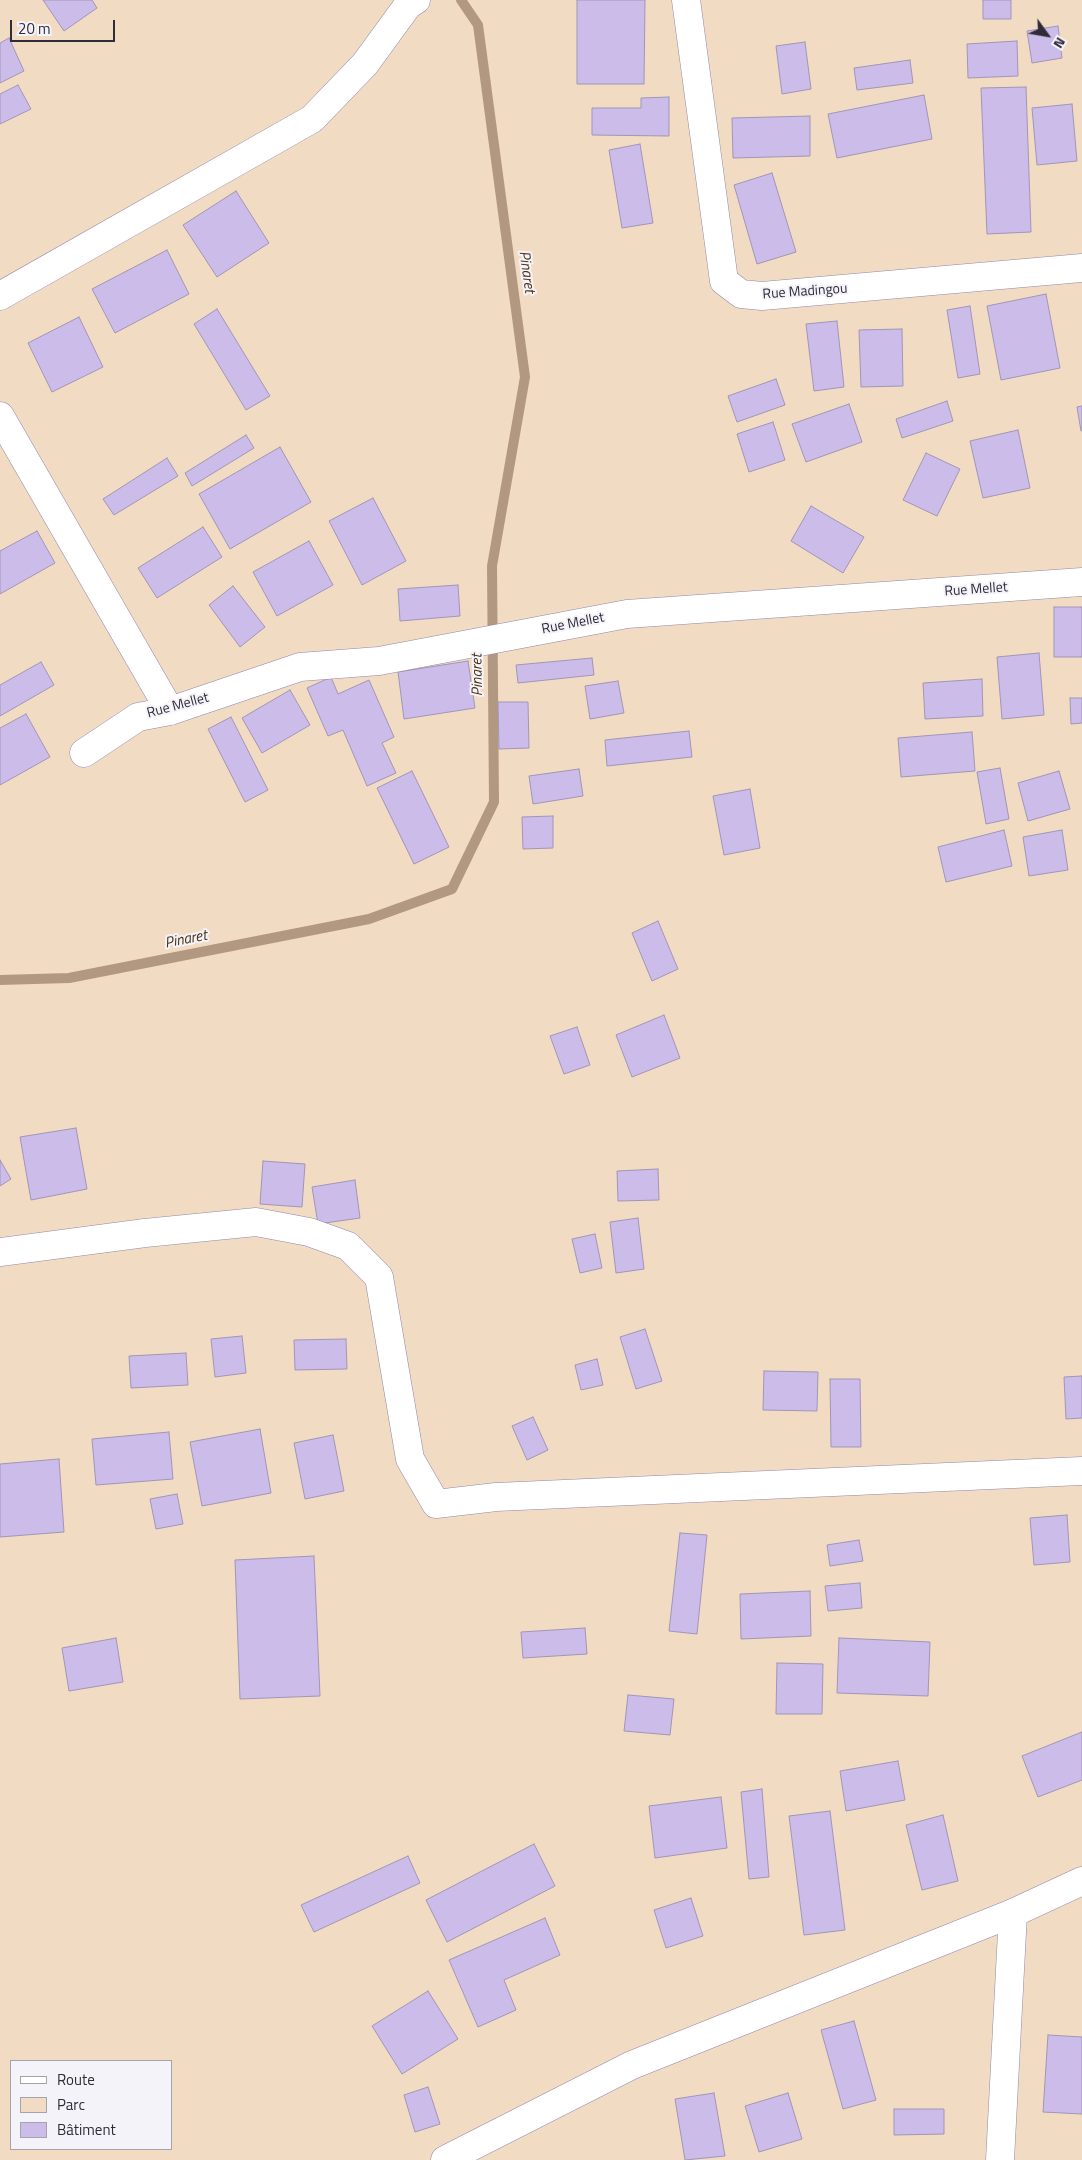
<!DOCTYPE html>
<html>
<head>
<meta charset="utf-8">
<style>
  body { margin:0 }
  #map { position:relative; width:1082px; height:2160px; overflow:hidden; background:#f5f3fa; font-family:"Titillium Web",sans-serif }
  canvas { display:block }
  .legend { position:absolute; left:10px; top:2060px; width:162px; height:90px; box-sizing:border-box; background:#f5f3fa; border:1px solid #a6a3ac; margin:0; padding:6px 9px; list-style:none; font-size:15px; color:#2f2b38 }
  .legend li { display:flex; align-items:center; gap:10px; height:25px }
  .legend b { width:25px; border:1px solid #a6a3ac }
  .north { position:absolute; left:1022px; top:10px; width:50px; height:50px; -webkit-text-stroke:4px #f5f3fa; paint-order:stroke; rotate:122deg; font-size:14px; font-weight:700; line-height:20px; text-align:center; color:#2f2b38 }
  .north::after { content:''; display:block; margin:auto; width:18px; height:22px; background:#2f2b38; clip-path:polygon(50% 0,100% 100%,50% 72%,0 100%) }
  .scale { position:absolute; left:10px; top:20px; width:105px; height:22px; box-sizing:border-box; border:2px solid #2f2b38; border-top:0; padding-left:6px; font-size:15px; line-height:18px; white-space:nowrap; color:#2f2b38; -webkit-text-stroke:4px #f5f3fa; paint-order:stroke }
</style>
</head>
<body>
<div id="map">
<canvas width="1082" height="2160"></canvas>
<ul class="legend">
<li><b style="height:6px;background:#fff"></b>Route</li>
<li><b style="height:14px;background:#f1dbc3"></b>Parc</li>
<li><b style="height:14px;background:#ccbcea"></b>Bâtiment</li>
</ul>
<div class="north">N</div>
<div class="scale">20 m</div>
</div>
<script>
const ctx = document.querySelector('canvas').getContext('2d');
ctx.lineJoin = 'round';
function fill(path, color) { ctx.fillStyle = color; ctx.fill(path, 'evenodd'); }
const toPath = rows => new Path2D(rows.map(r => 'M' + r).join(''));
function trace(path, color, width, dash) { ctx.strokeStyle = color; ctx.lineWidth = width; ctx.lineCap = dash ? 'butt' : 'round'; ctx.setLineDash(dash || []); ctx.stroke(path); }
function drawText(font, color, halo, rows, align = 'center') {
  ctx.font = font + ' "Titillium Web",sans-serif'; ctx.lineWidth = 4; ctx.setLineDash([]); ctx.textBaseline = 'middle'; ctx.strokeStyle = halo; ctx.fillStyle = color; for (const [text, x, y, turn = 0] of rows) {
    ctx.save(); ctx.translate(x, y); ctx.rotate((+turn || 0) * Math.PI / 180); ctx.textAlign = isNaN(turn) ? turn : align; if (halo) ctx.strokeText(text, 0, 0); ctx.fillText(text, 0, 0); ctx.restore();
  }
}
const green = toPath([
  [0,0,1082,0,1082,2160,0,2160],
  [11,2061,171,2061,171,2149,11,2149]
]);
const stream = toPath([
  [0,980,69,978,369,919,452,889,494,802,492,566,525,377,478,25,461,0]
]);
const building = toPath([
  [43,0,92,0,97,8,64,31,43,0],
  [577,0,645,0,644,84,577,84,577,0],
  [983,0,1011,0,1011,19,983,19,983,0],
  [1058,26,1062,58,1032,63,1027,31,1058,26],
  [9,38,24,71,0,83,0,43,9,38],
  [1017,41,1018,76,968,78,967,44,1017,41],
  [805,42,811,89,782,94,776,46,805,42],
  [910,60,913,83,857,90,854,68,910,60],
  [18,85,31,109,0,124,0,94,18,85],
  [1026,87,1031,232,987,234,981,88,1026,87],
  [924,95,932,139,837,158,828,114,924,95],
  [669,97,669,136,592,135,592,108,641,108,641,98,669,97],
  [1072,104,1077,161,1037,165,1032,108,1072,104],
  [810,116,810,156,733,158,732,118,810,116],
  [640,144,653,223,622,228,609,150,640,144],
  [772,173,796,252,757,264,734,185,772,173],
  [236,191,269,243,217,277,183,225,236,191],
  [167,250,189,294,115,333,92,289,167,250],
  [1046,294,1060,368,1001,380,987,306,1046,294],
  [970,306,980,374,958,378,947,310,970,306],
  [217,309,270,396,246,410,194,324,217,309],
  [79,317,103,367,52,392,28,343,79,317],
  [837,321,844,387,814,391,806,324,837,321],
  [902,329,903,386,861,387,859,330,902,329],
  [776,379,785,405,737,422,728,396,776,379],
  [947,401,953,421,902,438,896,419,947,401],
  [849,404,862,442,806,462,792,424,849,404],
  [1082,406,1082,431,1081,431,1077,407,1082,406],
  [773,422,785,460,749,472,737,434,773,422],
  [1018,430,1030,488,983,498,970,441,1018,430],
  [246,435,254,448,192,486,185,473,246,435],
  [280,447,311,502,230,549,199,494,280,447],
  [926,453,960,469,937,516,903,500,926,453],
  [167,458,178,476,114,515,103,499,167,458],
  [373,498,406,561,362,585,329,521,373,498],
  [811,506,864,537,843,573,791,541,811,506],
  [203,527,222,557,157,598,138,568,203,527],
  [37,531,55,563,0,594,0,551,37,531],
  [309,541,333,585,277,616,253,572,309,541],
  [458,585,460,616,400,621,398,589,458,585],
  [233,586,265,627,240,647,209,605,233,586],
  [1054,607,1082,607,1082,657,1054,657,1054,607],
  [1039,653,1044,715,1002,719,997,657,1039,653],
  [592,658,594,675,518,683,516,665,592,658],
  [468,661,475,708,404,719,398,672,468,661],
  [41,662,54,685,0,716,0,685,41,662],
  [331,677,338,694,369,680,394,737,382,743,396,773,367,786,343,730,328,736,307,688,331,677],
  [982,679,983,716,925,719,923,683,982,679],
  [618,681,624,713,590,719,585,686,618,681],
  [290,690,310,725,262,753,242,718,290,690],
  [1070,698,1082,698,1082,723,1071,724,1070,698],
  [498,702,528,702,529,748,499,749,498,702],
  [26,714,50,757,0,785,0,728,26,714],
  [231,717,268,790,245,802,208,729,231,717],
  [689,731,692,757,607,766,605,740,689,731],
  [972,732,975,771,901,777,898,738,972,732],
  [1000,768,1009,819,986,824,977,772,1000,768],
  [579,769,583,796,533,804,529,776,579,769],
  [412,771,449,847,414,864,377,788,412,771],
  [1059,771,1070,809,1028,821,1018,783,1059,771],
  [750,789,760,848,724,855,713,796,750,789],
  [553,816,553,848,523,849,522,817,553,816],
  [1004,830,1012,866,946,882,938,847,1004,830],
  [1062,830,1068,870,1029,876,1023,837,1062,830],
  [658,921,678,969,652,981,632,933,658,921],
  [664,1015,680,1058,632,1077,616,1035,664,1015],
  [577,1027,590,1065,564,1074,550,1036,577,1027],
  [76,1128,87,1189,31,1200,20,1137,76,1128],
  [0,1160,11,1179,0,1186,0,1160],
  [263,1161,305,1164,302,1207,260,1204,263,1161],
  [658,1169,659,1200,618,1201,617,1171,658,1169],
  [355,1180,360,1218,318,1224,312,1187,355,1180],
  [638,1218,644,1269,616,1273,610,1222,638,1218],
  [595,1234,602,1268,580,1273,572,1239,595,1234],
  [645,1329,662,1381,636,1389,620,1337,645,1329],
  [242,1336,246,1373,215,1377,211,1339,242,1336],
  [346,1339,347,1369,295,1370,294,1340,346,1339],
  [186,1353,188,1385,131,1388,129,1356,186,1353],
  [597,1359,603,1385,581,1390,575,1365,597,1359],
  [764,1371,818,1372,817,1411,763,1410,764,1371],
  [1082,1376,1082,1418,1066,1419,1064,1377,1082,1376],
  [830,1379,860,1379,861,1447,831,1447,830,1379],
  [533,1417,548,1450,527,1460,512,1426,533,1417],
  [260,1429,271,1493,202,1506,190,1442,260,1429],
  [169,1432,173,1479,96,1485,92,1439,169,1432],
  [333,1435,344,1491,305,1499,294,1443,333,1435],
  [59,1459,64,1532,0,1537,0,1464,59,1459],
  [177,1494,183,1524,156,1529,150,1499,177,1494],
  [1067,1515,1070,1562,1034,1565,1030,1518,1067,1515],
  [680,1533,707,1535,697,1634,669,1631,680,1533],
  [859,1540,863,1561,830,1566,827,1545,859,1540],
  [314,1556,320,1696,240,1699,235,1560,314,1556],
  [860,1583,862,1608,828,1611,825,1586,860,1583],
  [810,1591,811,1636,741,1639,740,1594,810,1591],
  [585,1628,587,1654,523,1658,521,1632,585,1628],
  [116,1638,123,1682,69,1691,62,1648,116,1638],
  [839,1638,930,1642,928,1696,837,1693,839,1638],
  [777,1663,823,1664,822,1714,776,1714,777,1663],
  [628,1695,674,1699,670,1735,624,1731,628,1695],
  [1082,1732,1082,1780,1038,1797,1022,1756,1082,1732],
  [898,1761,905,1800,846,1811,840,1771,898,1761],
  [762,1789,769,1877,749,1879,741,1792,762,1789],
  [721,1797,727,1848,655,1858,649,1806,721,1797],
  [830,1811,845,1930,804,1935,789,1816,830,1811],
  [943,1815,958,1881,922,1890,906,1825,943,1815],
  [534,1844,555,1886,447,1942,426,1900,534,1844],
  [408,1856,420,1883,314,1932,301,1905,408,1856],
  [691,1898,703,1936,666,1948,654,1910,691,1898],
  [545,1918,560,1955,504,1980,516,2010,478,2027,449,1960,545,1918],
  [428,1991,458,2039,402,2074,372,2026,428,1991],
  [854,2021,876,2100,843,2109,821,2030,854,2021],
  [1048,2035,1082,2037,1082,2114,1043,2112,1048,2035],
  [428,2087,440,2124,415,2132,404,2095,428,2087],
  [714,2093,725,2156,685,2160,675,2099,714,2093],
  [788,2093,802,2139,759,2152,745,2106,788,2093],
  [894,2109,944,2109,944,2134,894,2135,894,2109]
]);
const minor = toPath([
  [686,0,724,281,741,294,762,296,1082,268],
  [0,296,312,119,365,64,408,5,416,0],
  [0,416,170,711],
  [84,753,138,717,170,711,300,667,379,661,627,614,1082,582],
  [0,1252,145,1233,256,1222,309,1232,348,1246,379,1277,410,1459,436,1504,496,1497,1082,1471],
  [1000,2160,1013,1913]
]);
const major = toPath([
  [445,2160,632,2065,1013,1913,1082,1881]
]);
const streetNames = [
  ["Rue Madingou",805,292,-4],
  ["Rue Mellet",976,590,-4],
  ["Rue Mellet",573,624,-11],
  ["Rue Mellet",178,706,-15]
];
const waterNames = [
  ["Pinaret",526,272,82],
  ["Pinaret",478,675,-91],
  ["Pinaret",186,940,-11]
];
fill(green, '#f1dbc3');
trace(stream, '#b29881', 10);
fill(building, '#ccbcea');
trace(building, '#a196b6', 1);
trace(minor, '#9388a7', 29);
trace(major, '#9388a7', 29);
trace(minor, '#fff', 28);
trace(major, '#fff', 28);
drawText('14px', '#2f2b38', '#f5f3fa', streetNames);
drawText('italic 15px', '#4a3112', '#f5f3fa', waterNames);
</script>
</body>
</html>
